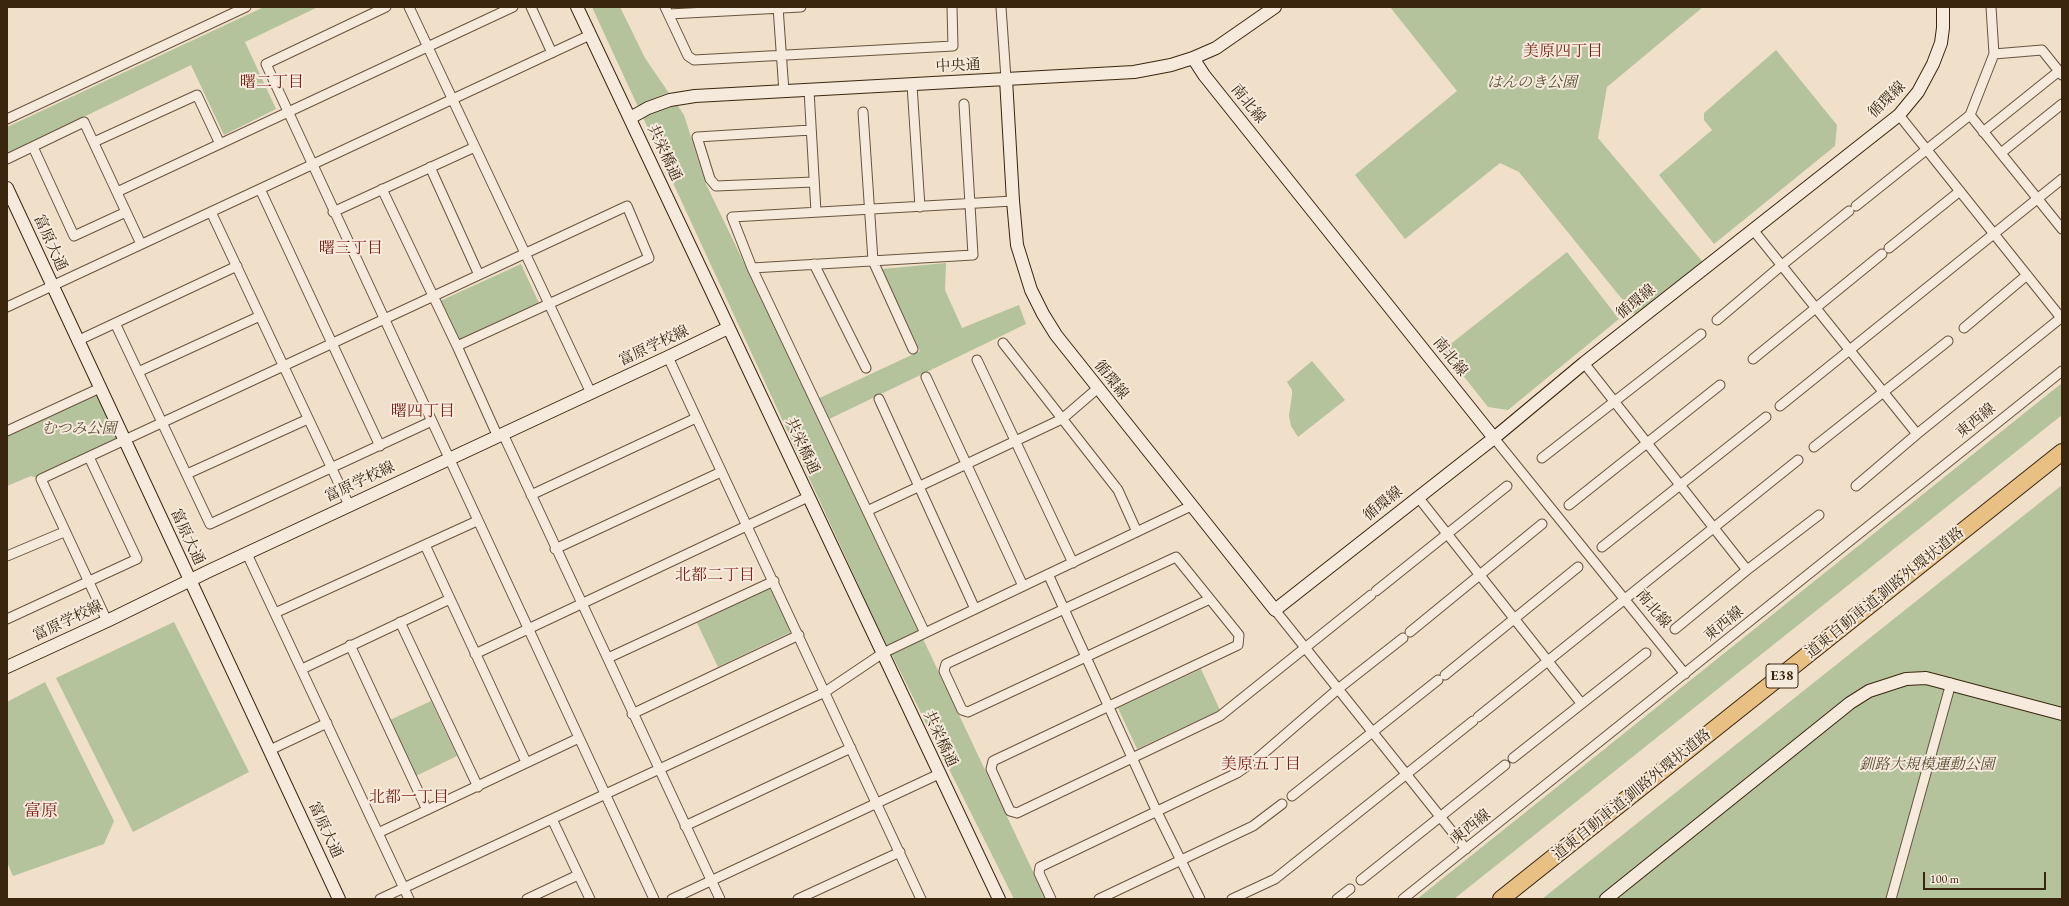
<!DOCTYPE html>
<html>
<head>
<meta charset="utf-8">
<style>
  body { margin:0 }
  #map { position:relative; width:2069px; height:906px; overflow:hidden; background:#f0dfc9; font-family:"EB Garamond",serif }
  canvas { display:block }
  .frame { position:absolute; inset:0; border:8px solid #3a260f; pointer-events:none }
  .scale { position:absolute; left:1923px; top:872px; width:123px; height:18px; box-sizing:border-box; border:2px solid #3a260f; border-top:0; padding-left:5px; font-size:12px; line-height:14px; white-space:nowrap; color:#3a260f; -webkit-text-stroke:3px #f5eadc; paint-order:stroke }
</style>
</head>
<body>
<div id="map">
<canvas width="2069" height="906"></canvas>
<div class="frame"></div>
<div class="scale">100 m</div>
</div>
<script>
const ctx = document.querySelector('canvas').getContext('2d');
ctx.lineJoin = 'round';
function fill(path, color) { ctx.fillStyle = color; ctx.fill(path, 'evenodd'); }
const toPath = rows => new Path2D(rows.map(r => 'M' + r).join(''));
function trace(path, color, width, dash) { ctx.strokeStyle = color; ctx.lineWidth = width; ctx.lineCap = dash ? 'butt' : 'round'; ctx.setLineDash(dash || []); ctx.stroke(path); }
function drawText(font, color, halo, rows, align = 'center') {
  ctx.font = font + ' "EB Garamond","Noto Serif JP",serif'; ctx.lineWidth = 4; ctx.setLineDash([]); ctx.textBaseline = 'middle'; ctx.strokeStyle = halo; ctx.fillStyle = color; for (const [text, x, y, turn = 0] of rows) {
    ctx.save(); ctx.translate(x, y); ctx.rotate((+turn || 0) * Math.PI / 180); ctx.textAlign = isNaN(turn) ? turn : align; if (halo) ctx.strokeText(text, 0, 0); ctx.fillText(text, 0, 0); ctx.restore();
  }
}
const green = toPath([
  [264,7,318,7,245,42,276,109,224,135,191,65,7,154,7,127],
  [592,7,620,7,645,58,684,115,705,182,811,402,920,351,882,269,946,263,945,290,962,328,1019,305,1026,324,821,423,1046,899,1014,899,876,623],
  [1390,7,1703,7,1607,87,1598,138,1707,267,1639,320,1519,172,1500,163,1405,239,1355,175,1457,91],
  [1776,50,1837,125,1835,146,1714,244,1659,175,1712,130,1704,120,1704,113],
  [1567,252,1619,319,1508,410,1488,407,1443,350],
  [521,264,539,303,458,341,440,301],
  [1312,361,1345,400,1298,437,1291,426,1289,416,1292,395,1292,390,1287,382],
  [2062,383,2062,415,1454,899,1417,899],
  [100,388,125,440,41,479,31,476,7,486,7,431],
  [2062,485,2062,899,1542,899],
  [770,588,791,632,718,667,697,623],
  [174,622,249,772,133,832,56,678],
  [1201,669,1220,710,1137,749,1118,708],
  [45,682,114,821,104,844,13,876,7,862,7,702],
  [431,701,457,756,416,776,390,720]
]);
const street = toPath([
  [386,7,266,64,654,899],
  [409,7,591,393],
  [531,7,552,53],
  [665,7,688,56,694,60,953,46,952,7],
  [778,7,784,92],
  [1001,7,1006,79],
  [669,14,801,7],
  [1994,54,2042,50,2062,75],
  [912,85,920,207],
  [809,90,816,212],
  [863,112,873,261,913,349],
  [1899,115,2062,319],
  [1970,115,2062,229],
  [7,119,246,7],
  [811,130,697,137,710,179,716,186,814,182],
  [1983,132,2059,71],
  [94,142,197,95,220,144],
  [33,147,74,236,126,212],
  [2001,153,2062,104],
  [7,159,84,122,141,244],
  [430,167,479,275],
  [260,189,380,446],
  [382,189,457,346,498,437],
  [117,192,513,7],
  [1856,206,1970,115,1994,54,1991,7],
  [211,212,349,505],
  [333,212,475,147],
  [1754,231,1917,434],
  [1889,248,1960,191],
  [814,264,866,368],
  [752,268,973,255,964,104],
  [7,307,590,35],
  [1717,320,1782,265,1849,211],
  [115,323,210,524,432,421],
  [1964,328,2027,275],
  [77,341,237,266],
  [1003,343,1118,490,1137,532],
  [668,357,921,899],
  [1753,359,1882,254],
  [977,360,1073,563],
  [1584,363,1747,570],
  [138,372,260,316],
  [926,377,1023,586],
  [879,399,975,609],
  [1780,406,2062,179],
  [7,431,100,388],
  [503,434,720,899],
  [1494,438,1685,674],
  [1814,447,1948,341],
  [1542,458,1701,334],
  [187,474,308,419],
  [1856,486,1917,434,2062,317],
  [531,495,696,418],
  [1418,497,1581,703],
  [1569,505,1720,385],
  [867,511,1062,419,1098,388],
  [425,545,526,762],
  [1602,547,1766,417],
  [555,549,721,472],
  [247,554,409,899],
  [7,556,64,532],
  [1048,574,1156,810,1200,899],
  [1376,591,1507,486],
  [1210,599,968,712,962,710,944,671,946,664,1176,557,1239,635,1238,645,993,761,991,769,1010,811,1017,813,1220,716,1371,595],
  [1275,610,1466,849],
  [275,613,477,521],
  [7,619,137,559,89,457],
  [107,621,41,479,627,206,649,258,457,346],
  [400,622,478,787],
  [1675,629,1747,570,1819,515],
  [1410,632,1542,524],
  [925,633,752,268,732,217,1013,201],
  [350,645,427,810],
  [475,654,808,497],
  [608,658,774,581],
  [302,669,450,599],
  [1445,675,1578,567],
  [632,714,799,635],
  [1478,717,1798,460],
  [270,750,327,723],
  [1258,758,1338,689,1403,638],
  [1513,758,1646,653],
  [1292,796,1438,680],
  [552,819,590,899],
  [685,826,851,748],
  [378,833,579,738],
  [1361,880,1505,765],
  [380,899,825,692,883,653,1191,506],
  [527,899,578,875],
  [672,899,939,774],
  [798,899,900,852],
  [1051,899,1039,873,1040,867,1237,773,1250,764],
  [1099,899,1253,826,1282,804],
  [1232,899,1275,879,1473,721],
  [1337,899,1350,889],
  [1403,899,2062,371],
  [1891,899,1951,683]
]);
const secondary = toPath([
  [577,7,999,899],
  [1193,58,1204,75,1494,438],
  [1006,79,1013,201,1017,245,1031,290,1043,314,1056,335,1275,610,1494,438,1584,363,1899,115,1918,92,1933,64,1941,43,1943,28,1943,7],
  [630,118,648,108,670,100,695,96,1134,72,1171,65,1193,58,1216,48,1275,7],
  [7,188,339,899],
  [7,667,107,621,209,571,668,357,728,328],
  [1606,899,1850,703,1869,691,1906,679,1926,678,2062,714]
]);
const highway = toPath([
  [1501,899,2062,452]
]);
const shields = [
  [1782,676,32]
];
const shieldNames = [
  ["E38",1782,676]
];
const streetNames = [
  ["中央通",958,66,-3],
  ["循環線",1887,100,-44],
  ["南北線",1248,104,51],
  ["共栄橋通",664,153,65],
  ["富原大通",50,243,66],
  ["循環線",1636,302,-39],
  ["富原学校線",654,346,-25],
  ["南北線",1450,357,51],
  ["循環線",1111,380,51],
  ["東西線",1976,421,-39],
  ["共栄橋通",802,446,65],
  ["富原学校線",360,482,-25],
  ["循環線",1383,504,-39],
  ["富原大通",187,537,65],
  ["道東自動車道;釧路外環状道路",1885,593,-39],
  ["南北線",1653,609,50],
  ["富原学校線",68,621,-25],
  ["東西線",1724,624,-39],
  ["共栄橋通",940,739,65],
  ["道東自動車道;釧路外環状道路",1632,795,-39],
  ["東西線",1471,827,-38],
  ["富原大通",325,830,65]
];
const parkNames = [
  ["はんのき公園",1532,83],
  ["むつみ公園",79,429],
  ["釧路大規模運動公園",1927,765]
];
const neighbourhoodNames = [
  ["美原四丁目",1563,52],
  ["曙二丁目",272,83],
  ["曙三丁目",351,249],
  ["曙四丁目",423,412],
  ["北都二丁目",715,576],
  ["美原五丁目",1261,765],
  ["北都一丁目",409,798]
];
const quarterNames = [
  ["富原",41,811]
];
fill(green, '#b4c39b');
trace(street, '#68543e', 11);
trace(secondary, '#3a260f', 14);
trace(highway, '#3a260f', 18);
trace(street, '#f5eadc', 9);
trace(secondary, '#f5eadc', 12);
trace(highway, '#e8c084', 16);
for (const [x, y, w] of shields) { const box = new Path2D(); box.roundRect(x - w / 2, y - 12, w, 24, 3); ctx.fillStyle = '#f5eadc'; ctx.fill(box); trace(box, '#3a260f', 1); }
drawText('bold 14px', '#3a260f', null, shieldNames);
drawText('15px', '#3a260f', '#f5eadc', streetNames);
drawText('italic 15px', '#584d32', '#f5eadc', parkNames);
drawText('16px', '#7a1f14', '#f5eadc', neighbourhoodNames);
drawText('17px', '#7a1f14', '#f5eadc', quarterNames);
</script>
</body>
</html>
